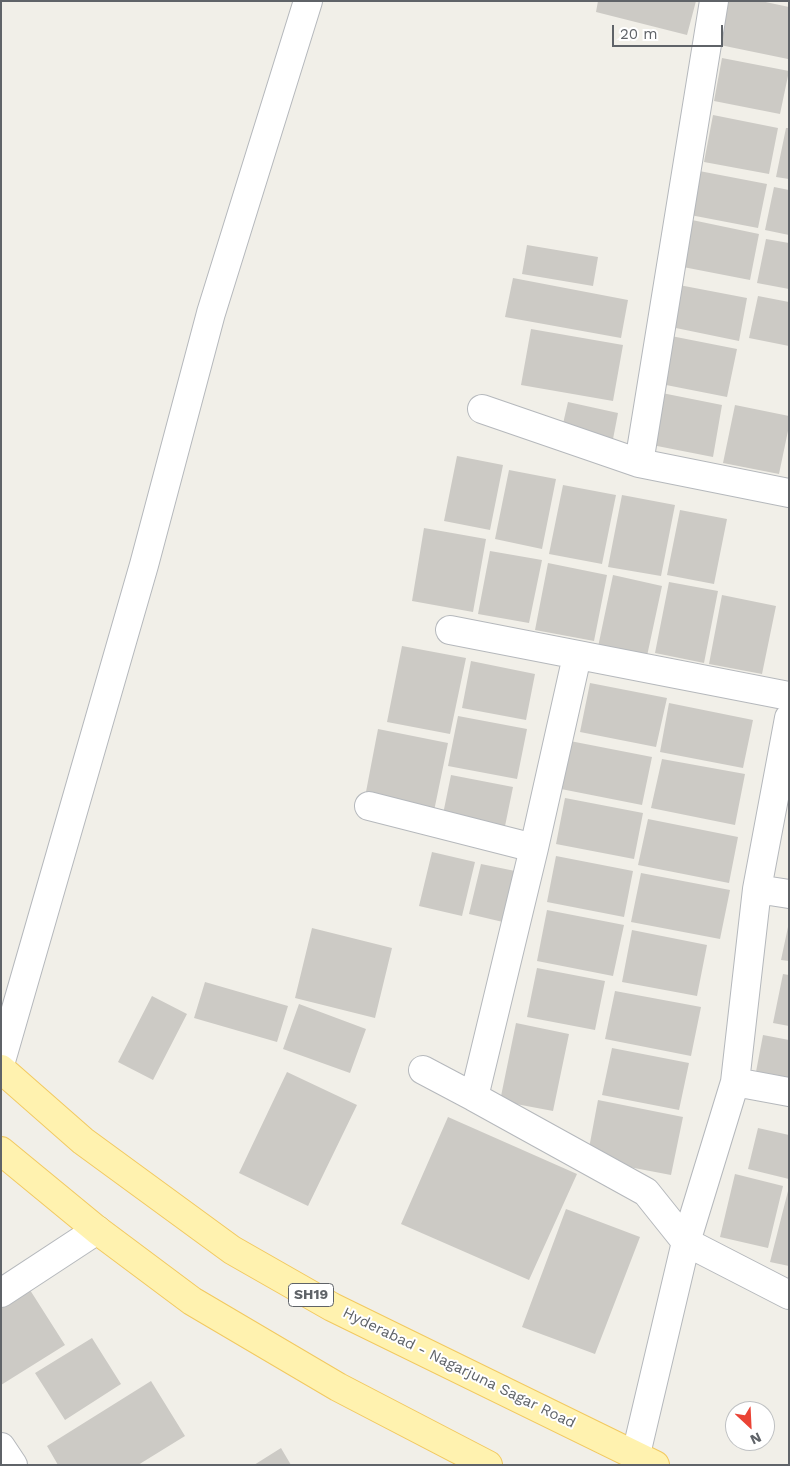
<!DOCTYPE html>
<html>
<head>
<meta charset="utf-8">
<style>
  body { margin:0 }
  #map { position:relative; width:790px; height:1466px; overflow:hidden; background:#f1efe8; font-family:"Work Sans",sans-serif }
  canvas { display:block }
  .frame { position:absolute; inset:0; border:2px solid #5f6368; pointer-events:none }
  .north { position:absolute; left:725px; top:1401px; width:50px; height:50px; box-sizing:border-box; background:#fff; border:1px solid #bfc1c3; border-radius:50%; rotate:155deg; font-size:14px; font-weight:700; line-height:20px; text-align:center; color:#5f6368 }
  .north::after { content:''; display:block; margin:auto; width:18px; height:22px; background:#ea4335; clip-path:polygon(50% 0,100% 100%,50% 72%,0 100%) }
  .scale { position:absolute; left:612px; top:25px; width:111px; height:22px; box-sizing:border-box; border:2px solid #5f6368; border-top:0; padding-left:6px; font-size:15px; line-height:18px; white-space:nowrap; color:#5f6368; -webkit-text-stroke:4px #fff; paint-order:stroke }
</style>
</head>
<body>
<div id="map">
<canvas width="790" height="1466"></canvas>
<div class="frame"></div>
<div class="north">N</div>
<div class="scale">20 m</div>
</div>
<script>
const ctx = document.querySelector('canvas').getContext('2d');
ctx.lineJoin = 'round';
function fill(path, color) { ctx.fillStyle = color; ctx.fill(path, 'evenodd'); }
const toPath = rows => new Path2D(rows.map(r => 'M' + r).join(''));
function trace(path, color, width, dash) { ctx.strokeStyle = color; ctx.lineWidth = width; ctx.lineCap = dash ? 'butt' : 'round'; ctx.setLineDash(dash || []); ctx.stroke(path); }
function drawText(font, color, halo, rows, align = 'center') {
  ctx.font = font + ' "Work Sans",sans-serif'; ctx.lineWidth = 4; ctx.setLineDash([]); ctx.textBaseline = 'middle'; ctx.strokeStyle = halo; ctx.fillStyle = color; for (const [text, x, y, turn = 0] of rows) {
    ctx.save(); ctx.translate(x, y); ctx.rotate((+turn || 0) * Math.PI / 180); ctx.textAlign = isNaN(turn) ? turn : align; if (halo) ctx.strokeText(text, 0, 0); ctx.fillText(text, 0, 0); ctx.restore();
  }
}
const building = toPath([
  [598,1,696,1,687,35,596,12],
  [729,1,761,1,789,7,788,59,720,45],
  [722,58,789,71,780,114,714,101],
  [713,115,778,128,769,174,704,162],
  [786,128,789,128,789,179,776,177],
  [694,170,767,184,758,228,685,214],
  [774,187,789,190,789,235,765,230],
  [692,220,759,234,750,280,683,267],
  [766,239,789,243,789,289,757,283],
  [527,245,598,257,593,286,522,274],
  [513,278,628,300,621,338,505,317],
  [679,285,747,298,739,341,671,327],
  [758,296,789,302,789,346,749,338],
  [531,329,623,345,613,401,521,385],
  [671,336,737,349,727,397,661,384],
  [662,393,722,405,713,457,652,445],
  [568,402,618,413,613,439,562,428],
  [735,405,789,416,789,426,779,474,723,463],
  [457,456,503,465,490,530,444,521],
  [509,470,556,479,542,549,495,539],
  [563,485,616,495,602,564,549,554],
  [622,495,675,505,661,576,608,567],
  [680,510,727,519,714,584,667,575],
  [424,528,486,539,473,612,412,601],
  [490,551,542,560,529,623,478,614],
  [548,563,607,575,594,641,535,630],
  [613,575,662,586,647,656,598,647],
  [669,582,718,591,704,663,655,653],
  [722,595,776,606,762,674,709,664],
  [402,646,466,658,450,734,387,722],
  [471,661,535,674,526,720,462,708],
  [590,683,667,698,656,747,580,732],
  [669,703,753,720,743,768,660,752],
  [458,716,527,729,517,779,448,766],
  [378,729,448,743,434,811,365,797],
  [570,741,652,757,642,805,561,789],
  [662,759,745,774,735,825,651,808],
  [451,775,513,787,504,831,442,819],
  [565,798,643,813,634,859,556,844],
  [648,819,738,837,729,883,638,865],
  [432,852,475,862,462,916,419,906],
  [556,856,633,871,624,917,547,902],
  [481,864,515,871,503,922,469,914],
  [641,873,730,890,720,939,631,922],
  [547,910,624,925,613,976,537,961],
  [788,927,789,927,789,961,781,960],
  [312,928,392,948,375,1018,295,998],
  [632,930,707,945,697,996,622,982],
  [537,968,605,981,595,1030,527,1017],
  [783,974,789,975,789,1026,773,1023],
  [205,982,288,1006,277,1042,194,1018],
  [615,991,701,1007,691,1056,605,1039],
  [152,996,187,1014,153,1080,118,1062],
  [299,1004,366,1029,350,1073,283,1049],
  [516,1023,569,1034,553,1111,500,1101],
  [763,1035,789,1040,789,1084,755,1077],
  [612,1048,689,1063,679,1110,602,1095],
  [287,1072,357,1105,308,1206,239,1173],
  [598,1100,683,1117,671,1175,587,1159],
  [448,1117,577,1174,529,1280,401,1224],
  [758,1128,789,1135,789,1179,748,1169],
  [735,1174,783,1186,768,1248,720,1237],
  [788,1191,789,1191,789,1266,770,1262],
  [566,1209,640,1237,595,1354,522,1327],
  [30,1290,65,1345,1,1385,1,1308],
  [92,1338,121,1384,65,1420,35,1373],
  [151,1381,185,1436,138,1465,58,1465,47,1446],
  [281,1448,291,1465,254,1465]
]);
const street = toPath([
  [482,409,639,463,789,493],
  [639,463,714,1],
  [450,630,789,696],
  [369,806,534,848],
  [757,889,789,894],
  [1,1061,144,565,211,313,308,1],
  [423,1070,474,1097,534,848,577,656],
  [735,1082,789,1092],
  [474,1097,646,1192,686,1242,789,1295],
  [1,1293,97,1230],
  [1,1447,13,1465],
  [636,1454,686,1242,735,1082,757,889,789,718]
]);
const primary = toPath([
  [1,1069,83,1141,232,1250,332,1307,655,1465],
  [1,1151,97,1230,192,1301,338,1387,488,1465]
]);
const shields = [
  [311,1295,45]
];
const shieldNames = [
  ["SH19",311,1295]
];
const streetNames = [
  ["Hyderabad - Nagarjuna Sagar Road",459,1368,26]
];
fill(building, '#cccac5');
trace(street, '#b5b8bc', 30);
trace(primary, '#f2c960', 30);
trace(street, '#fff', 28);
trace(primary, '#fff2af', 28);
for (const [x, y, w] of shields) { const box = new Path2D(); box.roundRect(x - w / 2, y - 11.5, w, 23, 4); ctx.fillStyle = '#fff'; ctx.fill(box); trace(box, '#5f6368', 1); }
drawText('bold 14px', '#5f6368', null, shieldNames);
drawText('15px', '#5f6368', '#fff', streetNames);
</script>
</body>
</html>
